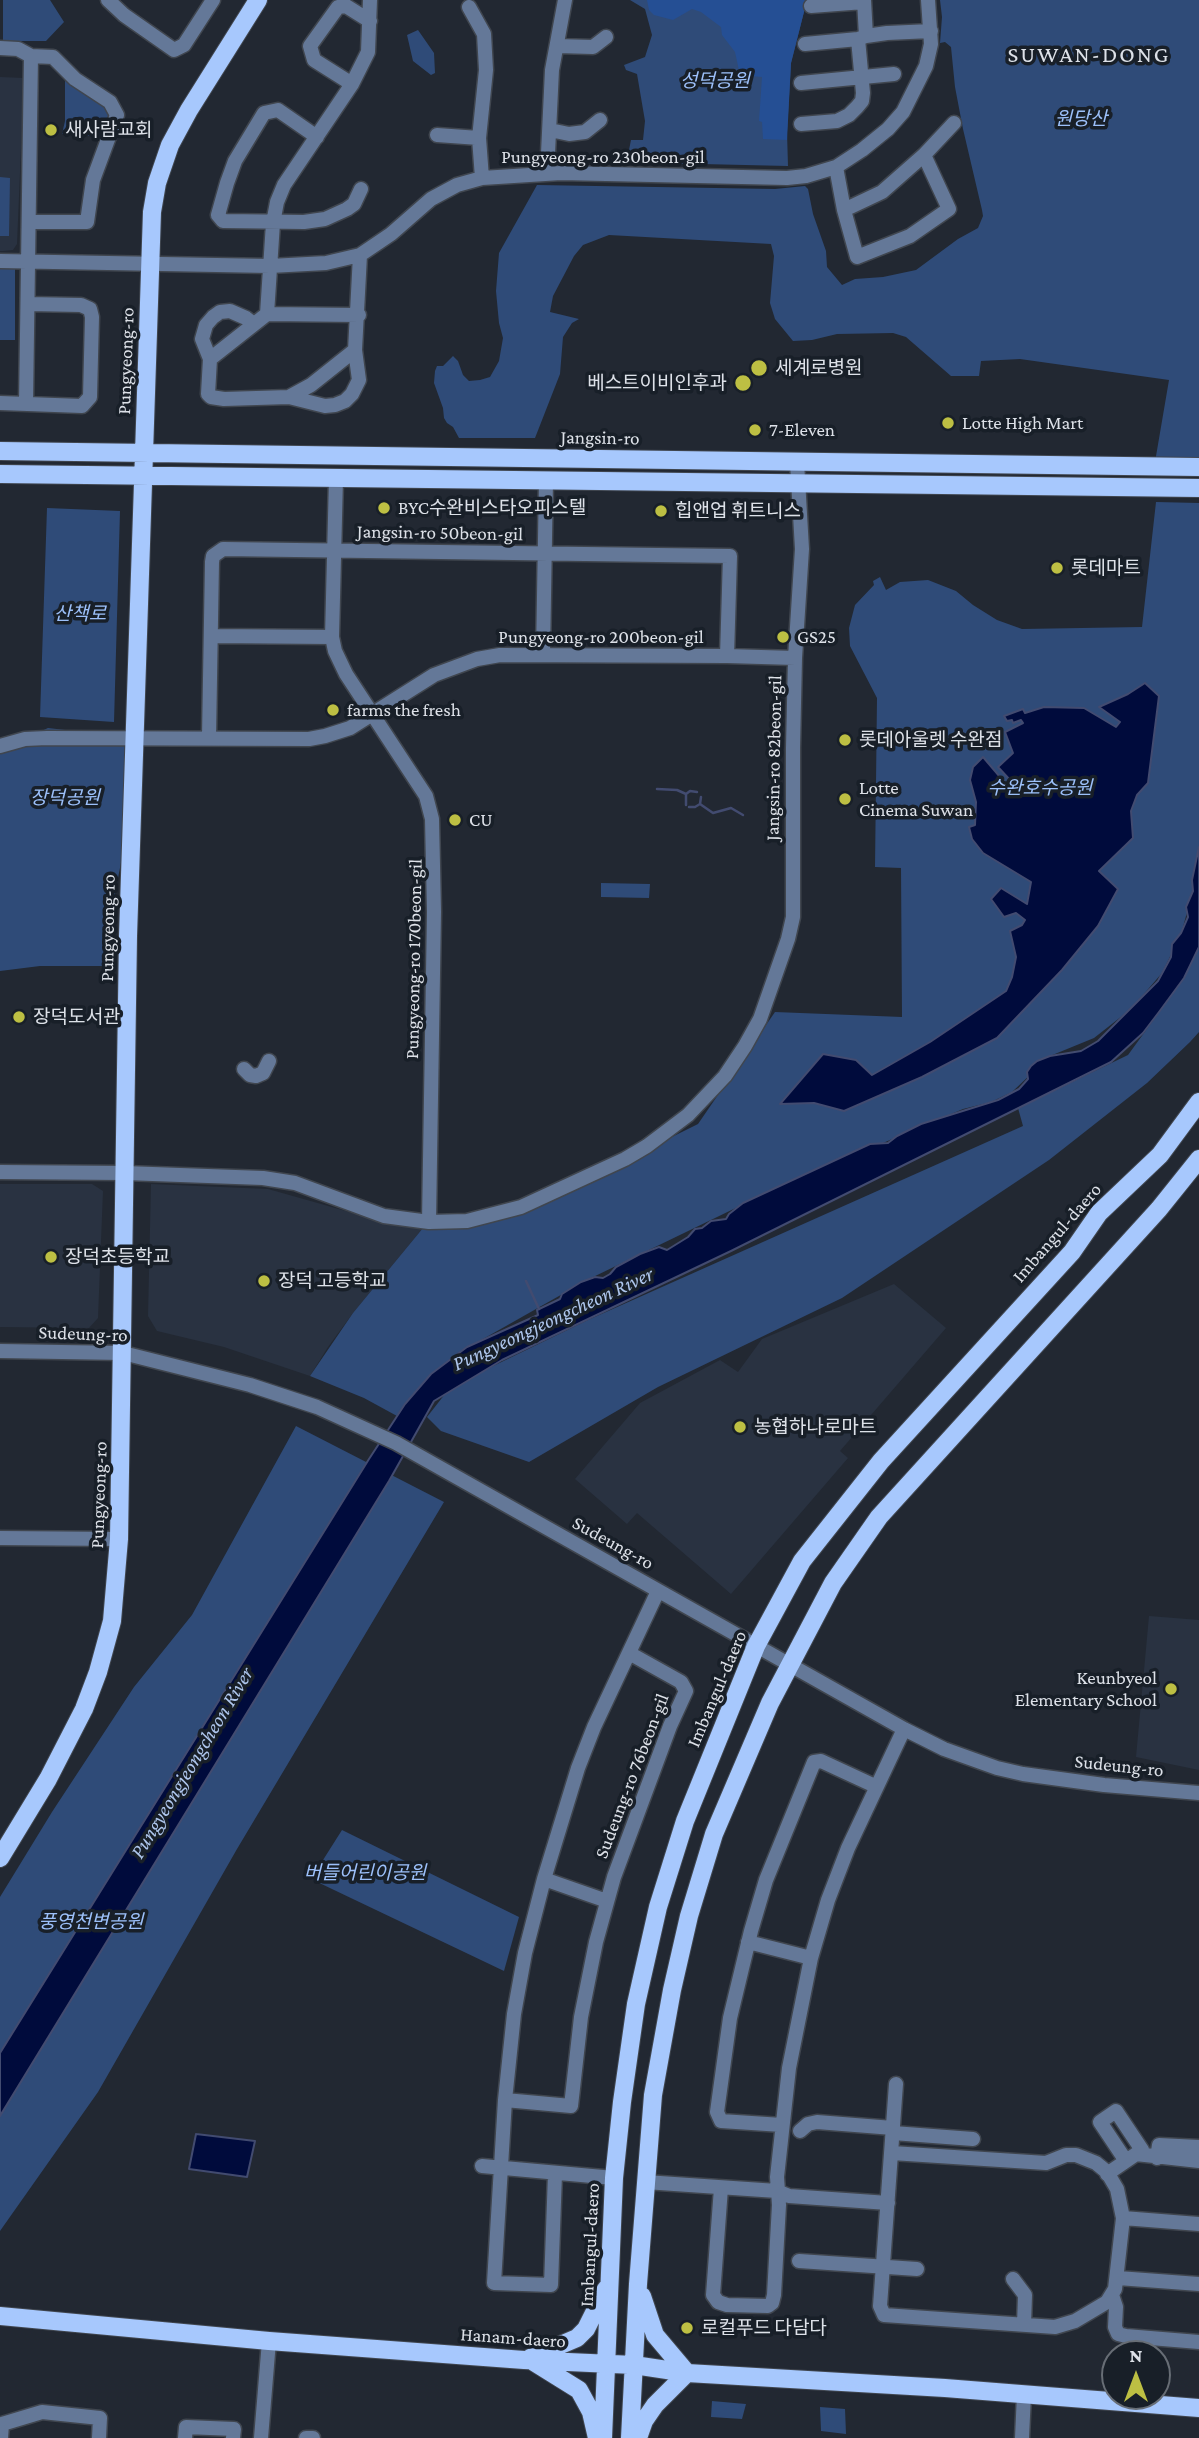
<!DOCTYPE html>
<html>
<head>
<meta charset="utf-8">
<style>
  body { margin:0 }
  #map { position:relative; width:1199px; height:2438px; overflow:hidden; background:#222832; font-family:"Crimson Pro",serif }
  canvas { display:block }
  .north { position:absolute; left:1101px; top:2340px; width:70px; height:70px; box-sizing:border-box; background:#181f28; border:2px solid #676d75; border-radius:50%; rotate:0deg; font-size:19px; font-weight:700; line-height:28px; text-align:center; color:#dde1e8 }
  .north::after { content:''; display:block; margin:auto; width:24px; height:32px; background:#bdbf43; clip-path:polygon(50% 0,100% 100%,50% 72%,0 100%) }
</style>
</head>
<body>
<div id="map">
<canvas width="1199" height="2438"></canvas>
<div class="north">N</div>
</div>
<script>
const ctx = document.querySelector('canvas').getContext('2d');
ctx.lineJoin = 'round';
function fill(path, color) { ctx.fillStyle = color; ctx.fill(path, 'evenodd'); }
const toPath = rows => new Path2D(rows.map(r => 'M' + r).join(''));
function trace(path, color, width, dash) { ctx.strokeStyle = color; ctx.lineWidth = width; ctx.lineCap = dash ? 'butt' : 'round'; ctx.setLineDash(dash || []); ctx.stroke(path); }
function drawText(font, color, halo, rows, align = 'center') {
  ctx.font = font + ' "Crimson Pro","Noto Sans KR",serif'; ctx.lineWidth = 7; ctx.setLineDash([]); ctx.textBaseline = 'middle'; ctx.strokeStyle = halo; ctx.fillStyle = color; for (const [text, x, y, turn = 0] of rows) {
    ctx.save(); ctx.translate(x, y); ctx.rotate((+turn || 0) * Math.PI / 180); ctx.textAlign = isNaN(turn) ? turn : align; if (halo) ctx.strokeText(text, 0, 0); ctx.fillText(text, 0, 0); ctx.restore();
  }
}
const built = toPath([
  [0,77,24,78,17,244,13,250,3,251,0,251],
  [0,1184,92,1184,103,1191,98,1318,89,1328,0,1327],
  [151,1184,268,1189,392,1224,423,1228,353,1313,328,1347,310,1376,224,1347,157,1331,148,1316],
  [894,1284,946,1328,840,1451,848,1458,731,1594,637,1513,627,1524,575,1479,640,1403,720,1360,738,1372,762,1339],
  [1149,1616,1199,1620,1199,1770,1136,1757]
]);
const green = toPath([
  [3,0,50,0,64,22,46,41,3,41],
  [630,0,807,0,791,63,787,132,788,166,615,162,620,155,629,150,631,140,643,140,645,121,637,74,626,70,624,65,645,57,652,35,645,9],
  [940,0,1199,0,1199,461,1155,462,1169,380,1020,359,981,361,979,376,951,376,906,337,893,333,837,334,812,340,793,341,775,319,770,303,774,256,771,244,609,235,583,245,574,256,553,296,550,312,579,319,572,323,563,337,560,374,535,438,459,438,453,427,447,423,444,418,443,408,434,383,435,371,437,366,443,366,453,356,458,361,463,375,469,381,480,380,490,377,499,361,503,338,499,323,496,291,499,253,537,185,775,189,805,186,808,189,813,214,826,251,827,267,842,285,855,279,883,277,916,270,958,239,978,228,983,216,982,210,963,129,955,87,951,47,945,42,940,43,942,17],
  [418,30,434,53,435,73,431,75,413,61,407,35],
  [65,78,107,108,111,117,100,141,95,136,62,134,65,121],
  [0,177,10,178,9,236,0,236],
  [0,269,15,269,15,340,0,340],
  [1156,502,1199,503,1199,847,1192,880,1193,891,1181,934,1162,973,1131,1009,1094,1038,1050,1056,1012,1092,991,1102,963,1109,777,1188,589,1279,476,1343,397,1416,364,1398,310,1376,353,1313,423,1228,517,1214,698,1124,775,1012,902,1017,901,868,875,867,877,698,850,646,849,628,855,605,874,585,873,581,880,577,886,590,900,582,928,580,956,591,973,605,997,620,1022,629,1142,627],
  [47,508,120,511,114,722,40,717],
  [48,728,134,738,127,832,110,919,110,966,40,966,0,971,0,750],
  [601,883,650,884,649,898,601,897],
  [1199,944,1199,1032,1190,1042,1147,1083,1049,1160,842,1298,658,1387,529,1462,441,1431,427,1417,445,1394,487,1369,588,1320,1023,1126,1018,1108,1128,1055,1184,978],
  [296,1426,444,1502,237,1849,98,2092,0,2231,0,1897,52,1812,134,1687,192,1615],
  [342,1830,519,1917,504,1971,311,1879],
  [712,2401,746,2404,742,2419,711,2417],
  [820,2407,845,2409,846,2434,821,2431]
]);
const forest = toPath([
  [647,0,807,0,791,63,787,140,763,139,762,122,759,121,762,77,740,75,735,52,722,35,721,27,701,12,692,9,673,20,654,15,649,10]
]);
const water = toPath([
  [1145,683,1159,696,1148,783,1137,795,1131,811,1133,838,1099,871,1118,889,1098,926,1062,970,997,1038,922,1077,844,1111,814,1103,780,1104,823,1054,856,1060,872,1075,930,1042,1006,991,1012,977,1016,957,1010,931,1022,925,1025,920,1016,913,1004,917,991,899,1001,888,1027,904,1031,882,983,853,972,839,969,827,975,825,976,802,970,780,973,767,983,757,1006,784,1011,781,998,767,1013,753,1005,732,1023,723,1021,720,1013,723,1012,720,1007,721,1004,716,1023,709,1025,713,1044,707,1084,708,1116,727,1120,722,1099,707,1128,694,1145,683],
  [1199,847,1199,947,1184,978,1159,1012,1143,1033,1111,1062,731,1251,502,1360,434,1401,389,1481,0,2116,0,2053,369,1459,405,1404,431,1374,467,1347,538,1315,537,1310,560,1299,562,1294,581,1282,595,1277,603,1278,610,1274,616,1267,640,1254,659,1247,667,1250,688,1237,695,1229,702,1228,711,1221,726,1219,729,1214,743,1203,870,1144,888,1143,897,1136,921,1124,998,1100,1019,1089,1028,1079,1027,1072,1031,1066,1037,1061,1050,1056,1081,1051,1098,1041,1158,981,1171,957,1172,944,1181,933,1188,917,1186,907,1193,891,1192,880,1199,847],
  [196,2134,255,2141,247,2177,189,2169,196,2134]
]);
const stream = toPath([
  [657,789,677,790,686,794,690,791,697,792],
  [686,795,686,805],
  [701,797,700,804,713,813,731,808,743,815],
  [689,807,695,807,700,804],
  [526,1281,539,1309]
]);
const minor = toPath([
  [108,0,124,15,174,50,184,45,213,0],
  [864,0,866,36],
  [811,6,864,2],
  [469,7,484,34,486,70,479,138,482,178],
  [805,44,858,39,866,36,887,33,931,31],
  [557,46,593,47,606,37],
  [0,48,18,49,31,56,53,57,75,79,110,102,117,115,93,180,87,222,29,222],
  [801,83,894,74],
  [352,84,314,60,310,46,338,7,346,6,370,21],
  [801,124,837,121,849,115,857,107,862,101,863,93,858,39],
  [550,130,569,134,585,132,600,120],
  [437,135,479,138],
  [317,137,278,110,264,113,235,161,227,183,218,215,223,221,304,222,325,219,347,209,354,204,361,189],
  [924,155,954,123],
  [836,167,844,210,857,257,910,236,949,209,924,155,882,192,844,210],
  [547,174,552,70,565,0],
  [360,255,355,350,311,385,289,397,224,399,211,397,208,394,210,359,267,314,273,223,277,202,284,185,352,84,368,52,370,0],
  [0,261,270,266,326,263,360,255,391,234,431,199,457,185,482,178,561,173,787,178,806,176,836,167,862,150,888,129,903,112,926,66,931,44,928,0],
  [267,314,359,315],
  [210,359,202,339,206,325,213,317,220,312,230,311,246,318,254,324],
  [289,397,325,406,335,405,345,401,352,394,359,380,355,350],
  [0,403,82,406,90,397,92,317,90,309,81,305,28,304],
  [26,403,31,56],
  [336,478,332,637,335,651,346,674,426,796,432,819,434,912,429,1222],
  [211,636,332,637],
  [543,654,546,480],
  [209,737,212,562,213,556,223,549,730,556,727,656],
  [0,746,25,739,47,738,309,739,325,736,350,728,434,675,477,659,500,655,727,656,795,658],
  [244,1069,250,1075,256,1076,263,1073,269,1061],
  [0,1172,125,1173,263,1178,295,1183,384,1216,429,1222,467,1221,521,1207,625,1159,647,1146,688,1115,725,1076,745,1046,760,1019,788,939,793,917,793,748,795,658,802,549,797,462],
  [0,1351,123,1353,250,1385,317,1407,396,1443,904,1729,944,1749,997,1768,1023,1774,1104,1785,1199,1793],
  [0,1538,119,1539],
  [544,1879,607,1901],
  [748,1942,811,1958],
  [896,2084,880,2306,884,2315,1055,2327,1075,2321,1107,2302,1115,2289,1123,2218],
  [505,2100,571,2106,581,2017,596,1942,614,1877,670,1726,686,1691,681,1682,629,1653],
  [782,2125,721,2121,717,2112,730,2018,751,1931,766,1880,814,1762,821,1761,875,1786],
  [800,2131,808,2124,817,2122,893,2128],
  [893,2133,973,2139],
  [892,2153,1046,2163,1066,2155,1076,2155,1096,2163,1107,2172,1117,2189,1123,2218,1199,2224],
  [1136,2154,1199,2161],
  [1157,2158,1159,2145,1199,2147],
  [482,2166,614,2178],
  [555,2174,551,2285,494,2283,505,2100,514,2014,525,1953,544,1879,578,1768,594,1727,658,1591],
  [1107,2174,1126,2161,1142,2150,1116,2111,1100,2122,1126,2161],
  [645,2182,777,2191,789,2196,888,2203],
  [721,2188,713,2295,718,2302,727,2305,768,2306,772,2303,774,2295,779,2205,777,2177,789,2068,811,1958,828,1900,848,1848,904,1729],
  [799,2261,917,2269],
  [1118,2278,1199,2284],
  [1013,2279,1025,2295,1024,2325],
  [1112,2295,1116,2307,1115,2327,1118,2334,1126,2336,1199,2342],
  [1,2438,2,2424,42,2412,100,2418,99,2438],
  [185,2438,186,2427,234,2429,233,2438],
  [261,2438,269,2341],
  [306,2438,313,2438],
  [1022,2438,1024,2394]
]);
const major = toPath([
  [0,451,1199,467],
  [0,474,1199,488],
  [0,1858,48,1779,84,1709,98,1672,112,1621,119,1539,128,936,152,212,157,183,170,145,189,110,258,0],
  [642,2296,655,2335,687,2373],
  [0,2316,269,2341,524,2360,634,2365,687,2373,945,2388,1199,2408],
  [530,2358,577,2338,586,2329,606,2289],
  [534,2362,579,2390,591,2412,597,2438],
  [603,2438,614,2178,622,2102,636,2004,658,1907,685,1821,756,1646,802,1561,881,1461,1072,1252,1099,1213,1160,1155,1199,1102],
  [630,2438,638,2284,653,2095,672,1990,689,1916,714,1834,770,1703,833,1583,879,1517,1159,1209,1199,1159],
  [638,2438,644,2421,655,2405,687,2373]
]);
const markers = [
  [51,130,7,"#bdbf43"],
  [759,368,9,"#bdbf43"],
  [743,383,9,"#bdbf43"],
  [948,423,7,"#bdbf43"],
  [755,430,7,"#bdbf43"],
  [384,508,7,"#bdbf43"],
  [661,511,7,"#bdbf43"],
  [1057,568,7,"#bdbf43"],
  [783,637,7,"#bdbf43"],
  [333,710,7,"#bdbf43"],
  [845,740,7,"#bdbf43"],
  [845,799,7,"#bdbf43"],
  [455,820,7,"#bdbf43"],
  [19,1017,7,"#bdbf43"],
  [51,1257,7,"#bdbf43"],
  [264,1281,7,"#bdbf43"],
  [740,1427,7,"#bdbf43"],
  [1171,1689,7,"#bdbf43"],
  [687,2328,7,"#bdbf43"]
];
const parkNames = [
  ["성덕공원",715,81],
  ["원당산",1081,119],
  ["산책로",80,614],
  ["수완호수공원",1040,788],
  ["장덕공원",65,798],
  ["버들어린이공원",365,1873],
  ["풍영천변공원",91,1922]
];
const poiNames = [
  ["새사람교회",65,130],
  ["세계로병원",775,368],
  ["베스트이비인후과",727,383,"right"],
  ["Lotte High Mart",962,423],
  ["7-Eleven",769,430],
  ["BYC수완비스타오피스텔",398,508],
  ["힙앤업 휘트니스",675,511],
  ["롯데마트",1071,568],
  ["GS25",797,637],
  ["farms the fresh",347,710],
  ["롯데아울렛 수완점",859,740],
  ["Lotte",859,788],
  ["Cinema Suwan",859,810],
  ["CU",469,820],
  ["장덕도서관",33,1017],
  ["장덕초등학교",65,1257],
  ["장덕 고등학교",278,1281],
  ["농협하나로마트",754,1427],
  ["Keunbyeol",1157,1678,"right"],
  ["Elementary School",1157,1700,"right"],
  ["로컬푸드 다담다",701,2328]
];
const streetNames = [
  ["Pungyeong-ro 230beon-gil",603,157],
  ["Pungyeong-ro",126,361,-88],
  ["Jangsin-ro",600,438,1],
  ["Jangsin-ro 50beon-gil",440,533,1],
  ["Pungyeong-ro 200beon-gil",601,637],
  ["Jangsin-ro 82beon-gil",774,758,-89],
  ["Pungyeong-ro",108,928,-89],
  ["Pungyeong-ro 170beon-gil",414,959,-89],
  ["Imbangul-daero",1057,1233,-49],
  ["Sudeung-ro",83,1334,2],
  ["Pungyeong-ro",99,1495,-88],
  ["Sudeung-ro",613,1543,29],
  ["Imbangul-daero",717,1689,-67],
  ["Sudeung-ro",1119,1766,6],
  ["Sudeung-ro 76beon-gil",632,1776,-69],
  ["Imbangul-daero",590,2245,-87],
  ["Hanam-daero",513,2338,4]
];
const waterNames = [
  ["Pungyeongjeongcheon River",553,1319,-25],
  ["Pungyeongjeongcheon River",192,1763,-59]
];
const quarterNames = [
  ["SUWAN-DONG",1089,55]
];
fill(built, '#293241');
fill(green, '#2f4b78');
fill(forest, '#254f94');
fill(water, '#000b3c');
trace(water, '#424b70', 2);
trace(stream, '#424b70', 2.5);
trace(minor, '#40464f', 17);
trace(major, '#40464f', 20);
trace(minor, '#647898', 14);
trace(major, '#a7c8fd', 18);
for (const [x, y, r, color] of markers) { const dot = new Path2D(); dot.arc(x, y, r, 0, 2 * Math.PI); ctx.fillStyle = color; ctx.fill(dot); trace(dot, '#181f28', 2.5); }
drawText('italic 19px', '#9cc0fa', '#181f28', parkNames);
drawText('19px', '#dde1e8', '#181f28', poiNames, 'left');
drawText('19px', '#dde1e8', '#181f28', streetNames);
drawText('italic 21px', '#aec6ed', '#181f28', waterNames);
ctx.letterSpacing = '2px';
drawText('23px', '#dde1e8', '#181f28', quarterNames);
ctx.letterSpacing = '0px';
</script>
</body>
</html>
